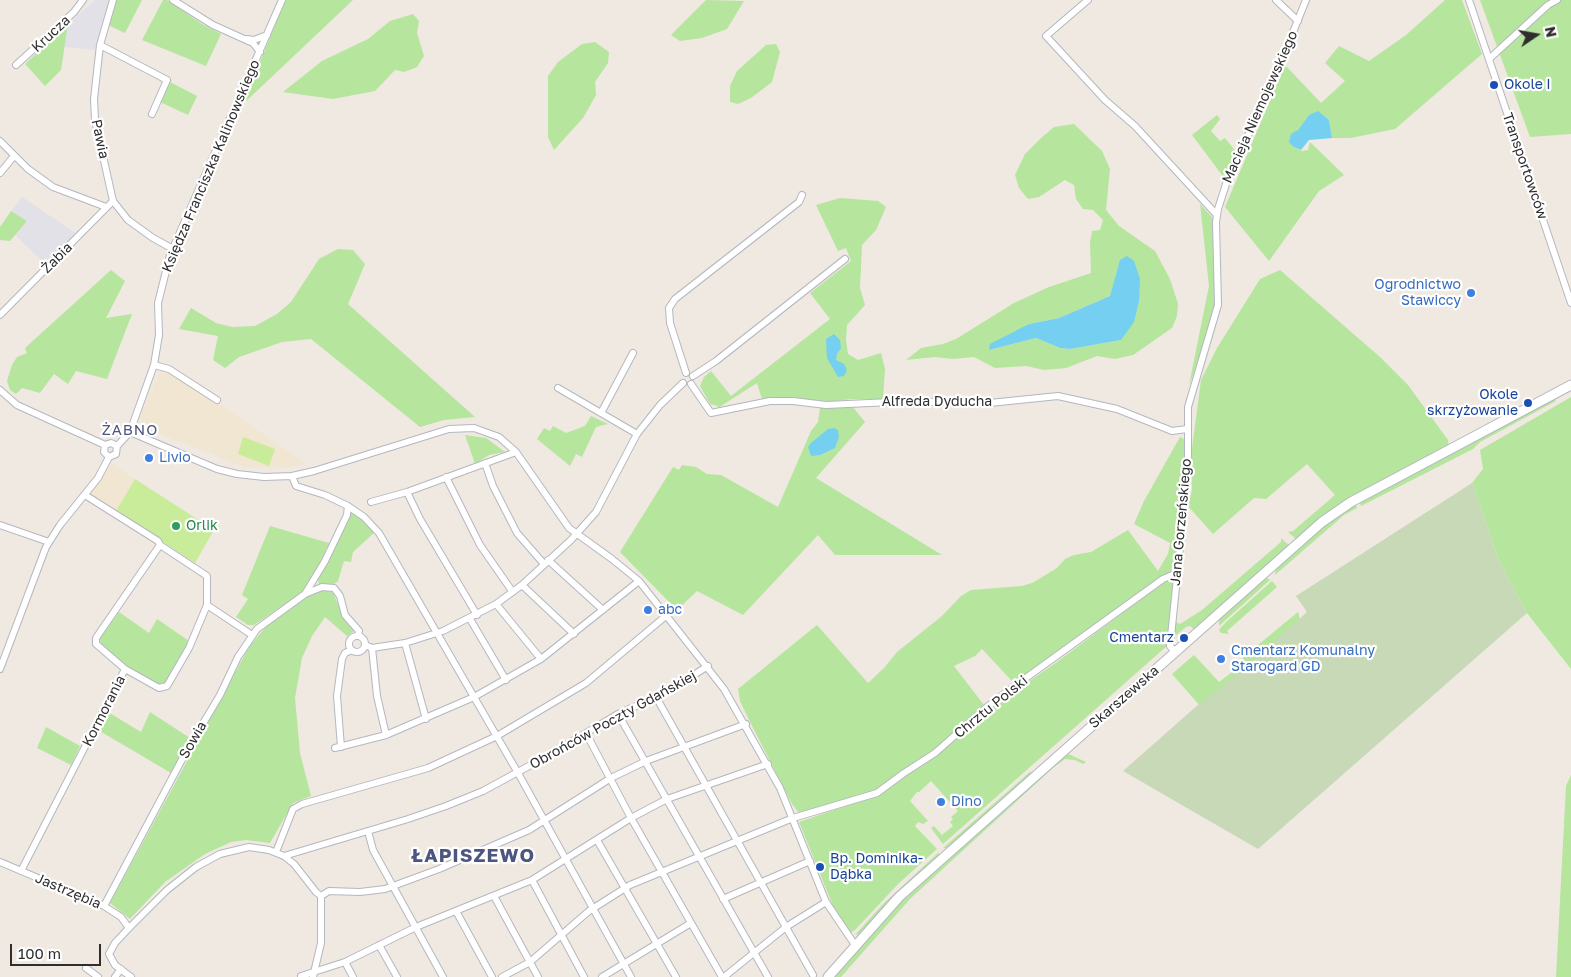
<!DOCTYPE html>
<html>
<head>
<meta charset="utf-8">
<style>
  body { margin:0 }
  #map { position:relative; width:1571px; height:977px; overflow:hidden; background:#efe9e1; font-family:"Golos Text",sans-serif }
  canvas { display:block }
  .north { position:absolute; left:1511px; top:10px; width:50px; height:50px; -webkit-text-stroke:4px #fff; paint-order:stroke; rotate:78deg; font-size:14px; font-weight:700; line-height:20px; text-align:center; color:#2e2e2e }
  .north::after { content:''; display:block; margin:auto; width:18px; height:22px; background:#2e2e2e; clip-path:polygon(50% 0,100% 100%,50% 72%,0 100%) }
  .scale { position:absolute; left:10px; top:944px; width:91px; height:22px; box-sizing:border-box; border:2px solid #2e2e2e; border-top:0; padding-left:6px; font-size:15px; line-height:18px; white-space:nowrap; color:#2e2e2e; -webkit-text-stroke:4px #fff; paint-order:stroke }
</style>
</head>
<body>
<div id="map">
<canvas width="1571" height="977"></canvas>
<div class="north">N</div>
<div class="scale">100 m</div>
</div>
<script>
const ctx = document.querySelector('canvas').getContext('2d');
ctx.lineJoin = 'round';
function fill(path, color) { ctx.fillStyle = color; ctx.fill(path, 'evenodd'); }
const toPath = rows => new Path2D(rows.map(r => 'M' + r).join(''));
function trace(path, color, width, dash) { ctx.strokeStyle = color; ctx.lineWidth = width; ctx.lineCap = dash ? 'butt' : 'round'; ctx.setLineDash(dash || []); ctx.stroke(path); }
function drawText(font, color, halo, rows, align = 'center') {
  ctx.font = font + ' "Golos Text",sans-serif'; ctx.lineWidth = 4.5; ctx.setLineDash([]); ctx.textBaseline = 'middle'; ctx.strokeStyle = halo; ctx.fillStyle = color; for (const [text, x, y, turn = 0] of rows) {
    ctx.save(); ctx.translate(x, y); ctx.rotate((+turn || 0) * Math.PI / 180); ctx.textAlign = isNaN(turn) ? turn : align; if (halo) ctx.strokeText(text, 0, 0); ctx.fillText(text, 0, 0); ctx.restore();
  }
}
const industrial = toPath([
  [95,0,109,0,95,50,64,47,68,24],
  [22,197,77,234,46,265,15,235,27,221,11,211]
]);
const education = toPath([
  [162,367,217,402,306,464,288,468,245,467,141,427,142,412],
  [112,464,135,479,116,511,90,494]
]);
const green = toPath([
  [115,0,142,0,125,33,108,25],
  [163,0,167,0,202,24,221,34,206,66,142,40],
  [285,0,353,0,242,105,249,89],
  [706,0,744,1,727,29,702,38,680,41,671,35],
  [1445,0,1462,0,1482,54,1395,129,1351,138,1332,138,1329,120,1309,115,1298,130,1294,147,1302,151,1308,150,1310,142,1344,175,1319,191,1269,261,1225,207,1285,65,1321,103,1345,81,1325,63,1339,46,1369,61,1406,35],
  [1480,0,1571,0,1571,134,1530,137],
  [413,14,419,21,417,33,424,56,417,67,404,72,395,70,375,91,333,99,283,92,322,61,368,39,390,21],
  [68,24,61,70,45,86,25,64],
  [595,42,609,52,608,63,595,82,596,95,583,118,554,150,548,137,548,76,558,62,582,44],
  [776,44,780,52,772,82,751,98,738,104,730,102,730,86,737,71,766,45],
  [170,82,197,96,188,115,160,102],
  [1217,115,1220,119,1211,131,1220,141,1225,138,1237,153,1225,179,1192,135],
  [1074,124,1102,151,1110,169,1106,210,1119,226,1155,251,1170,279,1178,304,1177,316,1172,328,1133,355,1115,359,1097,356,1066,368,1044,370,1026,366,995,368,974,357,953,359,935,357,906,360,921,348,943,344,956,339,1014,303,1049,287,1091,273,1090,243,1092,231,1100,230,1103,220,1093,210,1083,209,1076,199,1074,185,1065,180,1039,197,1028,199,1019,188,1015,175,1025,154,1040,139,1054,127],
  [1116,271,1121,340,1070,349,1060,348,1036,338,989,350,1029,324,1059,318,1110,296,1115,287],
  [840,198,878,201,886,207,876,230,862,245,860,288,865,305,847,325,846,340,848,354,858,360,881,353,885,369,883,399,851,399,825,403,785,397,762,399,757,383,718,408,718,406,710,404,700,386,704,377,711,371,731,396,830,319,810,293,851,261,846,248,838,251,816,205],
  [1200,204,1213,218,1216,299,1212,327,1189,385,1209,286],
  [11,211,27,221,10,241,0,240,0,227],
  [338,249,353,250,365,264,348,304,475,417,444,420,420,427,311,339,282,342,239,357,225,368,213,360,218,336,179,329,191,308,216,323,232,327,255,326,277,314,291,302,319,259],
  [111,270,125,281,106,318,132,314,107,379,76,371,68,384,54,374,40,393,22,388,16,394,10,390,7,381,12,365,17,357,27,353,25,348],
  [1280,270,1380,357,1408,385,1448,440,1449,446,1297,540,1288,532,1293,531,1335,495,1307,464,1266,499,1254,498,1213,534,1188,506,1192,490,1191,456,1201,380,1217,348,1260,279],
  [1571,397,1571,669,1527,613,1499,561,1472,483,1483,469,1480,450],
  [1553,399,1556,401,1480,442,1473,449,1361,506,1360,503,1364,498],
  [852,406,865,422,816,478,942,555,835,555,818,535,743,615,697,591,677,610,620,552,673,467,679,470,682,465,696,467,707,474,721,475,778,507,811,431,818,422,820,408],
  [591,416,608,424,596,427,582,457,576,454,570,466,537,439,544,428,550,431,553,426,566,433,585,426],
  [465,435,486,438,505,452,489,455,475,464],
  [1180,437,1184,439,1185,446,1183,491,1176,547,1176,568,1173,572,1165,574,1020,680,1012,681,982,649,975,656,954,666,984,705,928,757,877,791,822,806,800,814,792,804,750,722,740,701,738,689,817,625,868,683,884,668,897,652,942,616,961,596,971,590,1022,586,1032,583,1057,568,1065,559,1074,555,1091,552,1128,530,1158,571,1168,554,1170,543,1134,524,1144,501],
  [1356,504,1357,508,1344,515,1275,575,1276,567,1329,521],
  [352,512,366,521,375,532,353,552,351,562,344,561,338,581,333,585,319,585,318,580],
  [270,526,329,543,312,579,300,594,254,625,248,625,236,617,248,599,242,595],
  [1281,538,1290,546,1195,630,1190,626,1186,627,1174,637,1176,622,1180,624,1202,610,1281,542],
  [1267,578,1270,580,1219,626,1219,619,1263,579],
  [1168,579,1173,579,1168,645,943,844,931,828,934,826,942,835,953,826,950,822,953,819,951,817,958,811,931,781,919,792,917,792,910,801,928,821,923,824,918,822,915,826,937,849,898,884,855,930,850,933,833,906,799,822,878,795,995,705,1057,662],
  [1272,581,1277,587,1227,631,1229,634,1221,633,1219,630,1225,623],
  [326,590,333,593,346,622,354,631,347,636,325,617,312,636,302,658,295,698,300,753,311,796,293,803,270,843,246,840,231,842,205,854,165,882,130,919,110,903,249,647,269,623,298,602,316,592],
  [119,612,149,633,157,619,189,641,167,683,156,684,125,666,101,646,100,638],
  [1298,612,1302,627,1208,715,1172,674,1194,655,1219,682,1243,664,1243,649,1247,654],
  [108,712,141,732,150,712,190,738,171,773,98,730],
  [46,727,80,746,71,765,37,748],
  [1066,753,1086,762,1083,764,1075,760,1065,759,1054,767,910,899,841,977,832,977,918,883],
  [1031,771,1031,774,949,848,943,848],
  [1571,775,1571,977,1556,977,1566,786],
  [939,852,938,856,862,933,855,935,882,905]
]);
const cemetery = toPath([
  [1472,483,1499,561,1527,613,1258,849,1123,771,1199,704,1231,680,1307,612,1296,596]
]);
const pitch = toPath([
  [243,437,275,449,269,466,238,454],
  [135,479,214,530,195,563,116,511]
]);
const water = toPath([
  [1318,111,1329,120,1332,138,1309,140,1301,150,1294,147,1289,142,1291,134,1298,130,1309,115],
  [1127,256,1134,261,1140,279,1139,301,1134,322,1121,340,1070,349,1060,348,1036,338,989,350,990,344,1029,324,1059,318,1110,296,1120,260],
  [834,334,840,340,841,348,837,354,836,360,844,364,847,370,844,376,838,377,827,358,826,339],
  [834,428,838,430,839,437,835,448,820,455,811,456,808,447,811,443,828,429]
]);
const minor = toPath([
  [113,0,100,45,94,99,95,120,113,201,128,220,153,238,173,249],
  [173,0,213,25,253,43,260,52],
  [1088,0,1046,36,1105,100,1135,126,1217,215],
  [1276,0,1298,21],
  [1469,0,1571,303],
  [247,39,254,40,267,35],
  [100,45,167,80,152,114],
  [1489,59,1548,5,1557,0],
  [16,65,74,12,83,0],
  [0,141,28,169,53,187,106,207],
  [0,173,14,156],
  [0,315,113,201],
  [154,365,169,369,217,400],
  [686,373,670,323,669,308,675,299,799,202,802,195],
  [693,376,716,361,845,259],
  [691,384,711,413,770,401,793,401,826,405,913,401,980,404,1058,396,1117,409,1172,431,1187,429],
  [558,388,637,434],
  [0,390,17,405,105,445],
  [601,413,633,353],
  [130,432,217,469,237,474,264,477,292,476,314,471,449,429,474,428,499,437,516,452,569,528,612,559,639,581,724,689,780,788,826,902,855,945],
  [117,446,130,432,154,365,159,335,158,303,170,255,282,0],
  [109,457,104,452,105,445,111,443,117,446],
  [109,457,116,454,117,446],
  [485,463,493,486,517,533,544,564],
  [292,476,296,486,325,495,348,506,364,517,379,533,518,773,631,977],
  [446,477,480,545,512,591],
  [407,492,420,519,477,615],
  [85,495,158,541,160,545,207,576,207,605],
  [371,502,407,492,516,452],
  [0,525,49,542],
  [548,560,603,610],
  [522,585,574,634],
  [305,594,325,561,347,515,348,506],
  [496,604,541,659],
  [470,619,506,680],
  '349 644a8 8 0 1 1 16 0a8 8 0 1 1-16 0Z',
  [405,643,426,719],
  [365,645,372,648,405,643,443,631,496,604,522,585,571,540,596,512,637,434,660,405,683,383],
  [372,648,377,696,386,735],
  [1175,652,1170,646,1188,470,1188,407,1218,305,1216,222,1218,209,1226,184,1279,67,1306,0],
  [0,669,46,547,60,525,98,478,109,457],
  [125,669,96,644,96,638,160,545],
  [656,697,813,975],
  [618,714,768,977],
  [586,733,631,818,722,977],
  [341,747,337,696,342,659,345,653,352,650],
  [335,748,386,735,474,697,541,659,639,581],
  [368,831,373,850,443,977],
  [597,840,676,977],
  [276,852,293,809,302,804,428,768,497,736,586,683,667,615],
  [284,856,408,819,446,806,483,791,551,754,618,714,663,694,708,666],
  [0,862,104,906,121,917,129,928],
  [21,871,125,669,159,688,167,686,189,648,207,605,252,635],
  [532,880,584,977],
  [321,896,329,891,360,892,385,889,439,869,529,830,611,778,646,761,746,724],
  [494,896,538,977],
  [723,899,810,861],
  [104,906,186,752,220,695,238,657,257,629,305,594,322,587,334,588,340,596,345,615,359,631,358,636],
  [456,911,492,977],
  [379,945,397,977],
  [345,962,353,977],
  [86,968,98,977],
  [301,976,345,962,416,927,532,880,631,818,667,799,768,764],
  [115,977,121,969],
  [131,977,115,965,109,954,115,943,129,928,167,890,196,867,220,854,249,847,269,850,284,856,294,864,316,892,321,896,321,943,313,977],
  [502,977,530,962,589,911,630,885,793,818,877,793,904,773,935,753,987,707,1012,688,1163,579,1177,573],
  [602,977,691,923],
  [724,977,786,927,826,902]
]);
const secondary = toPath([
  [828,977,899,897,1322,522,1351,502,1571,385]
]);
const markers = [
  [1494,85,5,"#1a4fb4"],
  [1471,293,5,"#3f7fe0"],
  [1528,403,5,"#1a4fb4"],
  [149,458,5,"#3f7fe0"],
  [176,526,5,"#2e9e5b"],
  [648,610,5,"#3f7fe0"],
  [1184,638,5,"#1a4fb4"],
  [1221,659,5,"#3f7fe0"],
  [941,802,5,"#3f7fe0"],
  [820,867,5,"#1a4fb4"]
];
const streetNames = [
  ["Krucza",51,34,-43],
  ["Macieja Niemojewskiego",1260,107,-66],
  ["Pawia",100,139,78],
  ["Księdza Franciszka Kalinowskiego",211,166,-67],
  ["Transportowców",1525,166,71],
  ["Żabia",57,258,-45],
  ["Alfreda Dyducha",937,402],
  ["Jana Gorzeńskiego",1181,522,-85],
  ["Skarszewska",1124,697,-41],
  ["Chrztu Polski",991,707,-39],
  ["Kormorania",104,711,-63],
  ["Obrońców Poczty Gdańskiej",613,720,-29],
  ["Sowia",193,740,-60],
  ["Jastrzębia",68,891,23]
];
const transitNames = [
  ["Okole I",1504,85],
  ["Okole",1518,395,"right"],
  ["skrzyżowanie",1518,411,"right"],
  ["Cmentarz",1174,638,"right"],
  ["Bp. Dominika-",830,859],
  ["Dąbka",830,875]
];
const shopNames = [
  ["Ogrodnictwo",1461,285,"right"],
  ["Stawiccy",1461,301,"right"],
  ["Livio",159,458],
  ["abc",658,610],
  ["Cmentarz Komunalny",1231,651],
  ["Starogard GD",1231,667],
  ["Dino",951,802]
];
const leisureNames = [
  ["Orlik",186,526]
];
const neighbourhoodNames = [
  ["ŻABNO",130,430]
];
const districtNames = [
  ["ŁAPISZEWO",473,856]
];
fill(industrial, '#e3e1e8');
fill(education, '#f0e6d1');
fill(green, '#b6e59e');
fill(cemetery, '#c8d9b8');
fill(pitch, '#c9ec9a');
fill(water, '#75cff0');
trace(minor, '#b4b7c1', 8);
trace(secondary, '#b4b7c1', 11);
trace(minor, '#fff', 6);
trace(secondary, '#fff', 9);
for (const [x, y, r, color] of markers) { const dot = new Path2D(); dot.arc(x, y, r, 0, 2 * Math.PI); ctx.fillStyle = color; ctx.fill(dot); trace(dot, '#fff', 2); }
drawText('14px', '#2e2e2e', '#fff', streetNames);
drawText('14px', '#164399', '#fff', transitNames, 'left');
drawText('14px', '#366cbe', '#fff', shopNames, 'left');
drawText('14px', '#27864d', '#fff', leisureNames, 'left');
ctx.letterSpacing = '1px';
drawText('15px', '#4d5680', '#fff', neighbourhoodNames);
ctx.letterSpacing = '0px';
ctx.letterSpacing = '1px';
drawText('bold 19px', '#4d5680', '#fff', districtNames);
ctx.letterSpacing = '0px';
</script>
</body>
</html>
